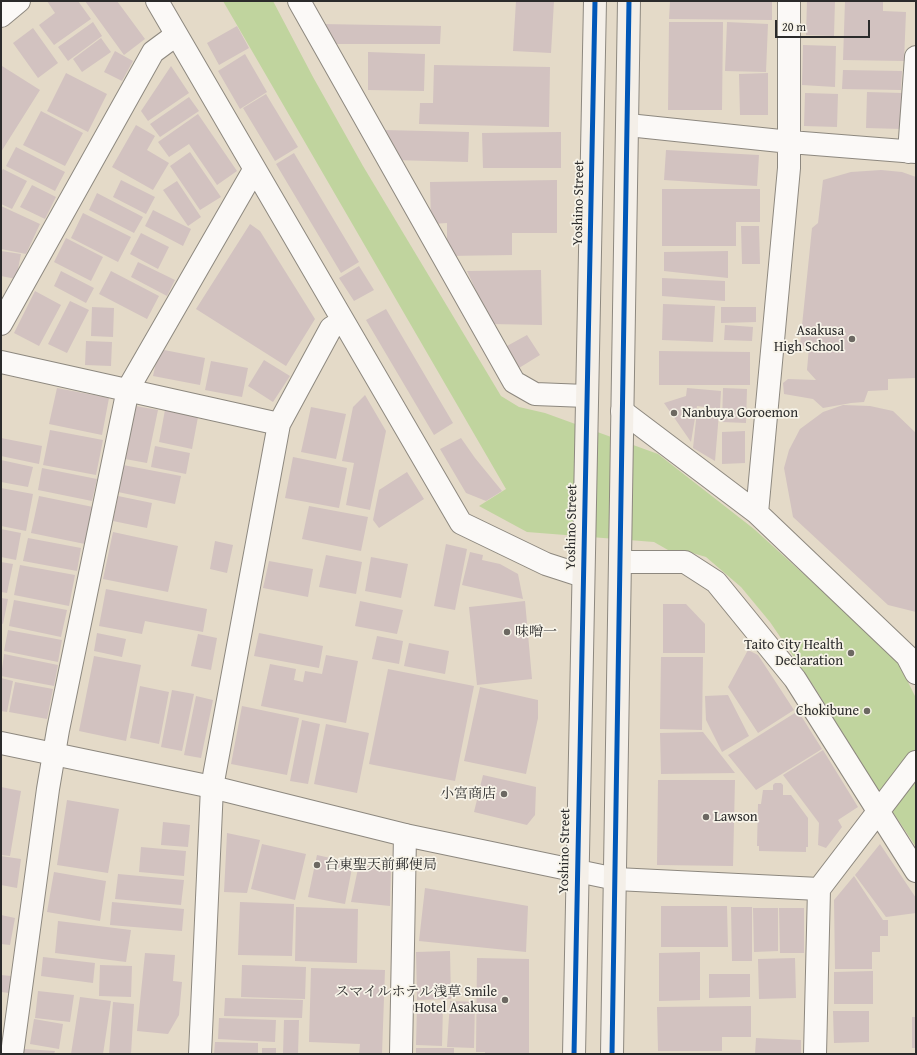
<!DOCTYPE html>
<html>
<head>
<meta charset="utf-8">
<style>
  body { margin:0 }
  #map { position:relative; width:917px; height:1055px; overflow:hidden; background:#e4dac8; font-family:"Gentium Book Plus",serif }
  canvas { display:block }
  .frame { position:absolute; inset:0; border:2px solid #2b2b2b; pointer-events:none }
  .scale { position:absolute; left:775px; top:20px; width:95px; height:18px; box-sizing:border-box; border:2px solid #2b2b2b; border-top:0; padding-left:5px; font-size:12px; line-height:14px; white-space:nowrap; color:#2b2b2b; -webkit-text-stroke:3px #f7f3e8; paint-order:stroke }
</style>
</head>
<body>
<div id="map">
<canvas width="917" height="1055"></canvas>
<div class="frame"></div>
<div class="scale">20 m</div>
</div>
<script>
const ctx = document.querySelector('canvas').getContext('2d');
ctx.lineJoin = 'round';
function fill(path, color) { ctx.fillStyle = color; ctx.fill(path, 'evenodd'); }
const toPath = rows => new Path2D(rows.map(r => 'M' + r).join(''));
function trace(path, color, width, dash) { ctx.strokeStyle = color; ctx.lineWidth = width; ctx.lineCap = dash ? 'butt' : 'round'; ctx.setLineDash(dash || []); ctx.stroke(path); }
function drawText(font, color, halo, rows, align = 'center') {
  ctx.font = font + ' "Gentium Book Plus","Noto Serif JP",serif'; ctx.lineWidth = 3.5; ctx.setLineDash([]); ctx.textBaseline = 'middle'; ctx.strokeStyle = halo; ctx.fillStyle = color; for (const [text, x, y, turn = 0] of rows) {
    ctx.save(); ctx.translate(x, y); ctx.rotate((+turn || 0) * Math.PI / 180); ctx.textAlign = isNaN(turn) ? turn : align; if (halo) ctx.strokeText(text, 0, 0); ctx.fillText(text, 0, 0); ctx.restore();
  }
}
const green = toPath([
  [223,1,273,1,313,77,363,166,501,396,519,407,545,413,658,454,754,529,896,658,916,698,916,847,873,782,815,688,770,622,741,587,706,557,689,552,668,550,654,542,527,532,479,506,506,489]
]);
const building = toPath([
  [47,1,78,1,91,19,54,45,39,25,55,13],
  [85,1,117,1,145,39,124,55],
  [516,1,554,1,551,53,513,51],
  [670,1,772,1,772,20,669,19],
  [807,1,835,1,834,36,806,35],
  [845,1,883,1,883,11,906,12,904,61,843,60],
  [93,22,102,36,68,61,58,47],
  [669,22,723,22,722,110,668,110],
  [727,22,768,24,766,72,725,71],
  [320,24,441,26,440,44,329,44],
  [237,26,249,48,219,65,207,43],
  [33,28,58,63,38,78,13,43],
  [101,38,111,52,82,72,73,59],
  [803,45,836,46,835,87,802,85],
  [115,51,133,61,122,81,104,72],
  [368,52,425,54,424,91,368,90],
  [245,54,267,92,240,109,218,71],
  [434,65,550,67,549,127,419,124,420,103,433,103],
  [2,66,40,90,1,152,1,67],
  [171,66,189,93,148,121,141,111],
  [843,70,902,71,901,90,842,89],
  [66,73,107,94,88,132,47,111],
  [768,73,768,115,740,115,739,74],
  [867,92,902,93,902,129,866,128],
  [805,93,838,94,837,127,804,126],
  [266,94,298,147,275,161,243,108],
  [189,97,199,111,160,137,150,124],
  [41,111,83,133,65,166,23,145],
  [198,114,237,171,217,185,189,144,169,157,158,142],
  [136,125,155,136,147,150,169,163,153,190,112,167],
  [383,130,469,132,468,162,393,160],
  [561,132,561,168,483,168,482,133],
  [16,147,65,172,55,191,6,166],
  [666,150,759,155,757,186,664,180],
  [190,152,221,197,200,210,170,166],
  [294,153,359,262,341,273,276,164],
  [3,169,27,181,12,209,1,204,1,172],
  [881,170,902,172,916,177,916,378,888,379,888,390,868,391,864,402,851,403,823,408,813,399,784,394,783,383,788,379,816,380,807,370,809,347,800,345,812,228,818,223,823,180,851,172],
  [121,180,155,197,146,214,113,197],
  [557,180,557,233,512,233,512,255,447,256,447,223,431,224,430,182],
  [177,181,201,217,188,226,163,190],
  [32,185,56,197,45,219,20,207],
  [662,189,760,189,760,222,736,222,736,246,662,246],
  [97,193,143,217,134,233,89,210],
  [1,206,40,224,26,254,1,249],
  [153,210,191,229,183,246,145,226],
  [83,213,131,237,118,262,71,238],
  [250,224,260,231,315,319,286,366,196,309],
  [741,226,759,226,760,264,742,264],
  [141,233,169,247,158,269,130,254],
  [66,238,103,257,91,281,54,262],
  [1,251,21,254,16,279,1,276],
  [728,251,728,278,664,271,664,252],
  [138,262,175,280,167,296,131,277],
  [359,266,374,290,354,301,339,278],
  [541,270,542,325,491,324,467,271],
  [61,271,94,288,86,303,54,286],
  [111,271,159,296,147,319,99,294],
  [662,278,725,281,725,301,662,296],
  [35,291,61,305,39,346,14,333],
  [70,301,89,310,67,353,48,344],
  [663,304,715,306,713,342,662,340],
  [92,307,114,308,113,337,91,336],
  [721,307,756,307,756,322,721,323],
  [386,309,453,423,434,435,366,320],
  [725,325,753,327,752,341,724,340],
  [527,335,540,355,519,368,507,346],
  [86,341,112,342,111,366,85,365],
  [159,349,205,358,200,385,153,376],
  [659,351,750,352,750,385,659,385],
  [264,360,290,376,273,402,248,386],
  [211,361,248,368,242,397,205,390],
  [57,388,109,398,102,435,49,424],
  [687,388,721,391,720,409,697,406,691,442,664,403,686,396],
  [723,388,747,389,746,423,722,422],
  [365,395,386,431,370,510,346,505,354,463,342,461,353,407],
  [843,405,870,406,893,411,916,433,916,612,888,605,793,517,784,468,789,450,800,429,823,412],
  [136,406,158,410,147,463,125,459],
  [311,407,346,414,336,459,301,452],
  [165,410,198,417,192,449,159,442],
  [697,411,719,413,715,461,693,448],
  [50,430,103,440,96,475,43,465],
  [745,431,745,463,722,464,722,432],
  [1,438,42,446,39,464,1,456],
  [461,438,475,458,502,491,486,501,466,493,440,449],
  [155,446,190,453,186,474,151,467],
  [293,457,347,468,339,508,285,498],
  [1,460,33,467,28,487,1,482],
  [123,465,181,476,175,504,118,492],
  [42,468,97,479,92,501,38,490],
  [407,472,424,499,379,528,373,520,379,490],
  [1,488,33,494,26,531,1,526],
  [39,496,93,507,85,544,31,533],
  [118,496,152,503,147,528,113,521],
  [309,506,368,517,361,551,302,539],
  [1,529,21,533,16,560,1,557],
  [113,532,178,546,168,592,103,579],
  [28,538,81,548,77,571,23,561],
  [215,541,233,545,227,573,210,569],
  [446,544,467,549,455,610,434,606],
  [470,552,483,555,482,560,500,564,518,574,523,599,462,585],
  [326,555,362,562,356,594,319,587],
  [371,557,408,564,401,598,365,591],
  [269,561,313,569,308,597,263,588],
  [1,562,13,564,7,593,1,592],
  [20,565,75,575,69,606,14,595],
  [106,589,207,609,203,632,145,621,142,634,99,626],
  [1,598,8,599,3,624,1,623],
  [14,600,67,610,61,637,9,626],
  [360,601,403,610,397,634,355,626],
  [525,601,532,679,477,685,469,607],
  [663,604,686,604,705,624,705,653,663,653],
  [8,630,62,640,58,662,4,651],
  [97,633,126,639,122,657,94,651],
  [259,633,323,646,319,668,254,656],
  [198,634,217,638,211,670,191,666],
  [377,636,403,641,399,664,372,659],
  [409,643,449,651,445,674,404,666],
  [748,650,758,655,794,710,758,733,728,687],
  [4,654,58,665,54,686,1,676],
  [326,655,358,661,346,723,261,706,270,664,296,669,294,680,303,682,305,671,322,674],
  [94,656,141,665,126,741,79,731],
  [661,657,703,657,702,730,660,729],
  [388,669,474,686,455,781,369,764],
  [1,678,13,681,7,712,1,711],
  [15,682,53,689,47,719,9,712],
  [140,686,169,692,159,744,130,738],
  [480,687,538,700,538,718,526,774,464,761],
  [172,690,194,694,182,751,161,747],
  [728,695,749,736,722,752,706,720,705,696],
  [196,696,213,700,201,758,184,755],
  [242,706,299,718,287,775,231,764],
  [798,711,822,749,756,790,728,755],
  [302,720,320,724,308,784,290,781],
  [326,724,369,733,357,793,314,784],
  [703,732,735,773,661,774,660,733],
  [823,750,858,807,838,820,842,827,826,848,818,845,819,823,783,775],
  [483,775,536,787,535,815,527,825,474,812],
  [658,780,735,780,733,866,657,865],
  [775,783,781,783,783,785,783,795,791,795,808,818,808,847,806,847,806,852,759,851,759,846,757,846,758,804,761,804,763,790,773,790,773,785],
  [1,787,21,791,10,856,1,855],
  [67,800,119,809,108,873,57,865],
  [163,822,190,825,188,847,161,845],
  [227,833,260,840,247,893,224,892],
  [262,844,306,854,295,900,251,889],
  [880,844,916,898,916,913,886,917,855,875],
  [141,847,186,851,184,876,139,872],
  [317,855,353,863,345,904,308,897],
  [1,856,21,859,17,888,1,885],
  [359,864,391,870,390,906,351,902],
  [54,872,106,881,100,921,47,912],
  [118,874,184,880,181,905,115,899],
  [854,876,883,920,888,920,888,936,880,936,880,952,872,952,872,969,835,969,834,900],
  [425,888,528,906,526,952,419,941],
  [112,902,184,909,182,931,110,925],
  [240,902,294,904,292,956,238,955],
  [661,906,727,906,728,947,661,947],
  [296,907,358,909,357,963,295,961],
  [731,907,752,907,752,961,732,961],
  [753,908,778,908,778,951,754,952],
  [779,908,804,908,804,953,780,953],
  [1,915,15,918,10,945,1,944],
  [58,921,131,930,126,962,55,953],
  [450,951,451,999,417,1000,416,952],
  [700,952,700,1000,659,1001,659,953],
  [145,953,175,955,173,981,182,982,179,1015,168,1034,137,1031],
  [43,957,95,963,93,983,41,976],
  [477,958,529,959,529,1053,485,1054,485,1052,476,1052],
  [795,958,796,998,759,999,758,959],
  [100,965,132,966,131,997,99,996],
  [242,965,306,967,305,999,241,997],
  [311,968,385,970,382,1054,359,1054,360,1044,309,1042],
  [873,971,873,1004,834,1004,834,972],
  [709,974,750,974,750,997,709,998],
  [1,975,11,976,9,993,1,992],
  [38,991,74,995,70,1022,35,1018],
  [80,997,111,1001,103,1054,71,1054],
  [225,998,303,1000,302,1018,224,1016],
  [450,1001,475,1002,474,1048,447,1047],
  [113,1002,134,1004,131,1054,109,1054],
  [417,1005,443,1005,442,1046,416,1045],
  [751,1006,751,1037,722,1037,722,1051,658,1051,657,1007],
  [833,1011,869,1011,869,1042,834,1043],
  [912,1017,916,1017,916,1048,912,1048],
  [219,1018,276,1020,275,1042,218,1039],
  [34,1019,63,1024,59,1049,30,1044],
  [284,1020,299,1020,298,1054,283,1054],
  [756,1038,801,1040,801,1054,755,1054],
  [215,1042,258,1043,258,1054,214,1054],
  [262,1048,276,1048,276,1054,262,1054],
  [416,1048,454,1048,454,1054,416,1054],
  [24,1049,55,1051,54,1054,24,1054]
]);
const minor = toPath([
  [157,1,461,523,546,564,583,576],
  [299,1,514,382,535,394,586,396],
  [1,16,19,1],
  [628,125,790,142,916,152],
  [909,152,916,57],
  [1,324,153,52,176,35],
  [1,362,279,424],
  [622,411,757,513,907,656,916,673],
  [757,513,789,168,789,1],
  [621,562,685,562,716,582,795,679,916,871],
  [616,879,819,889,916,762],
  [12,1054,48,789,58,730,128,389,254,170],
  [200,1054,212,787,279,424,331,328,342,321],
  [401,1054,405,835],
  [815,1054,819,889]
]);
const tertiary = toPath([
  [1,743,212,787,405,835,616,879]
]);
const secondary = toPath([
  [574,1054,595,1],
  [612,1054,629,1]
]);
const cycleway = toPath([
  [574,1054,595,1],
  [612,1054,629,1]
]);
const markers = [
  [852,339,4,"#6c6862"],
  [674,413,4,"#6c6862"],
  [507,632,4,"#6c6862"],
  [851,653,4,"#6c6862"],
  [867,711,4,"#6c6862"],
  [504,794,4,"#6c6862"],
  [706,817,4,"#6c6862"],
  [317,865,4,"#6c6862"],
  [505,1000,4,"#6c6862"]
];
const streetNames = [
  ["Yoshino Street",579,203,-89],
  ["Yoshino Street",572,527,-89],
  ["Yoshino Street",565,851,-89]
];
const poiNames = [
  ["Asakusa",844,331],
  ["High School",844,347],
  ["Nanbuya Goroemon",682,413,"left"],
  ["味噌一",515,632,"left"],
  ["Taito City Health",843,645],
  ["Declaration",843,661],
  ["Chokibune",859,711],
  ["小宮商店",496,794],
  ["Lawson",714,817,"left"],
  ["台東聖天前郵便局",325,865,"left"],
  ["スマイルホテル浅草 Smile",497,992],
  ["Hotel Asakusa",497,1008]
];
fill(green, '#c0d49e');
fill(building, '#d2c2c0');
trace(minor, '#8d887f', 24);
trace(tertiary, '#8d887f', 24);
trace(secondary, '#8d887f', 24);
trace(minor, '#fbf9f7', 22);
trace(tertiary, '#fbf9f7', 22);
trace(secondary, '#f4efe8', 22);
trace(cycleway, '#0057b8', 5);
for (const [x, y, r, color] of markers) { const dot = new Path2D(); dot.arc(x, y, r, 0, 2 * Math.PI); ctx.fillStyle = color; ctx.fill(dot); trace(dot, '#f7f3e8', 1.5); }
drawText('14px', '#2b2b2b', '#f7f3e8', streetNames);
drawText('14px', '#2b2b2b', '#f7f3e8', poiNames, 'right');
</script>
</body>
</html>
